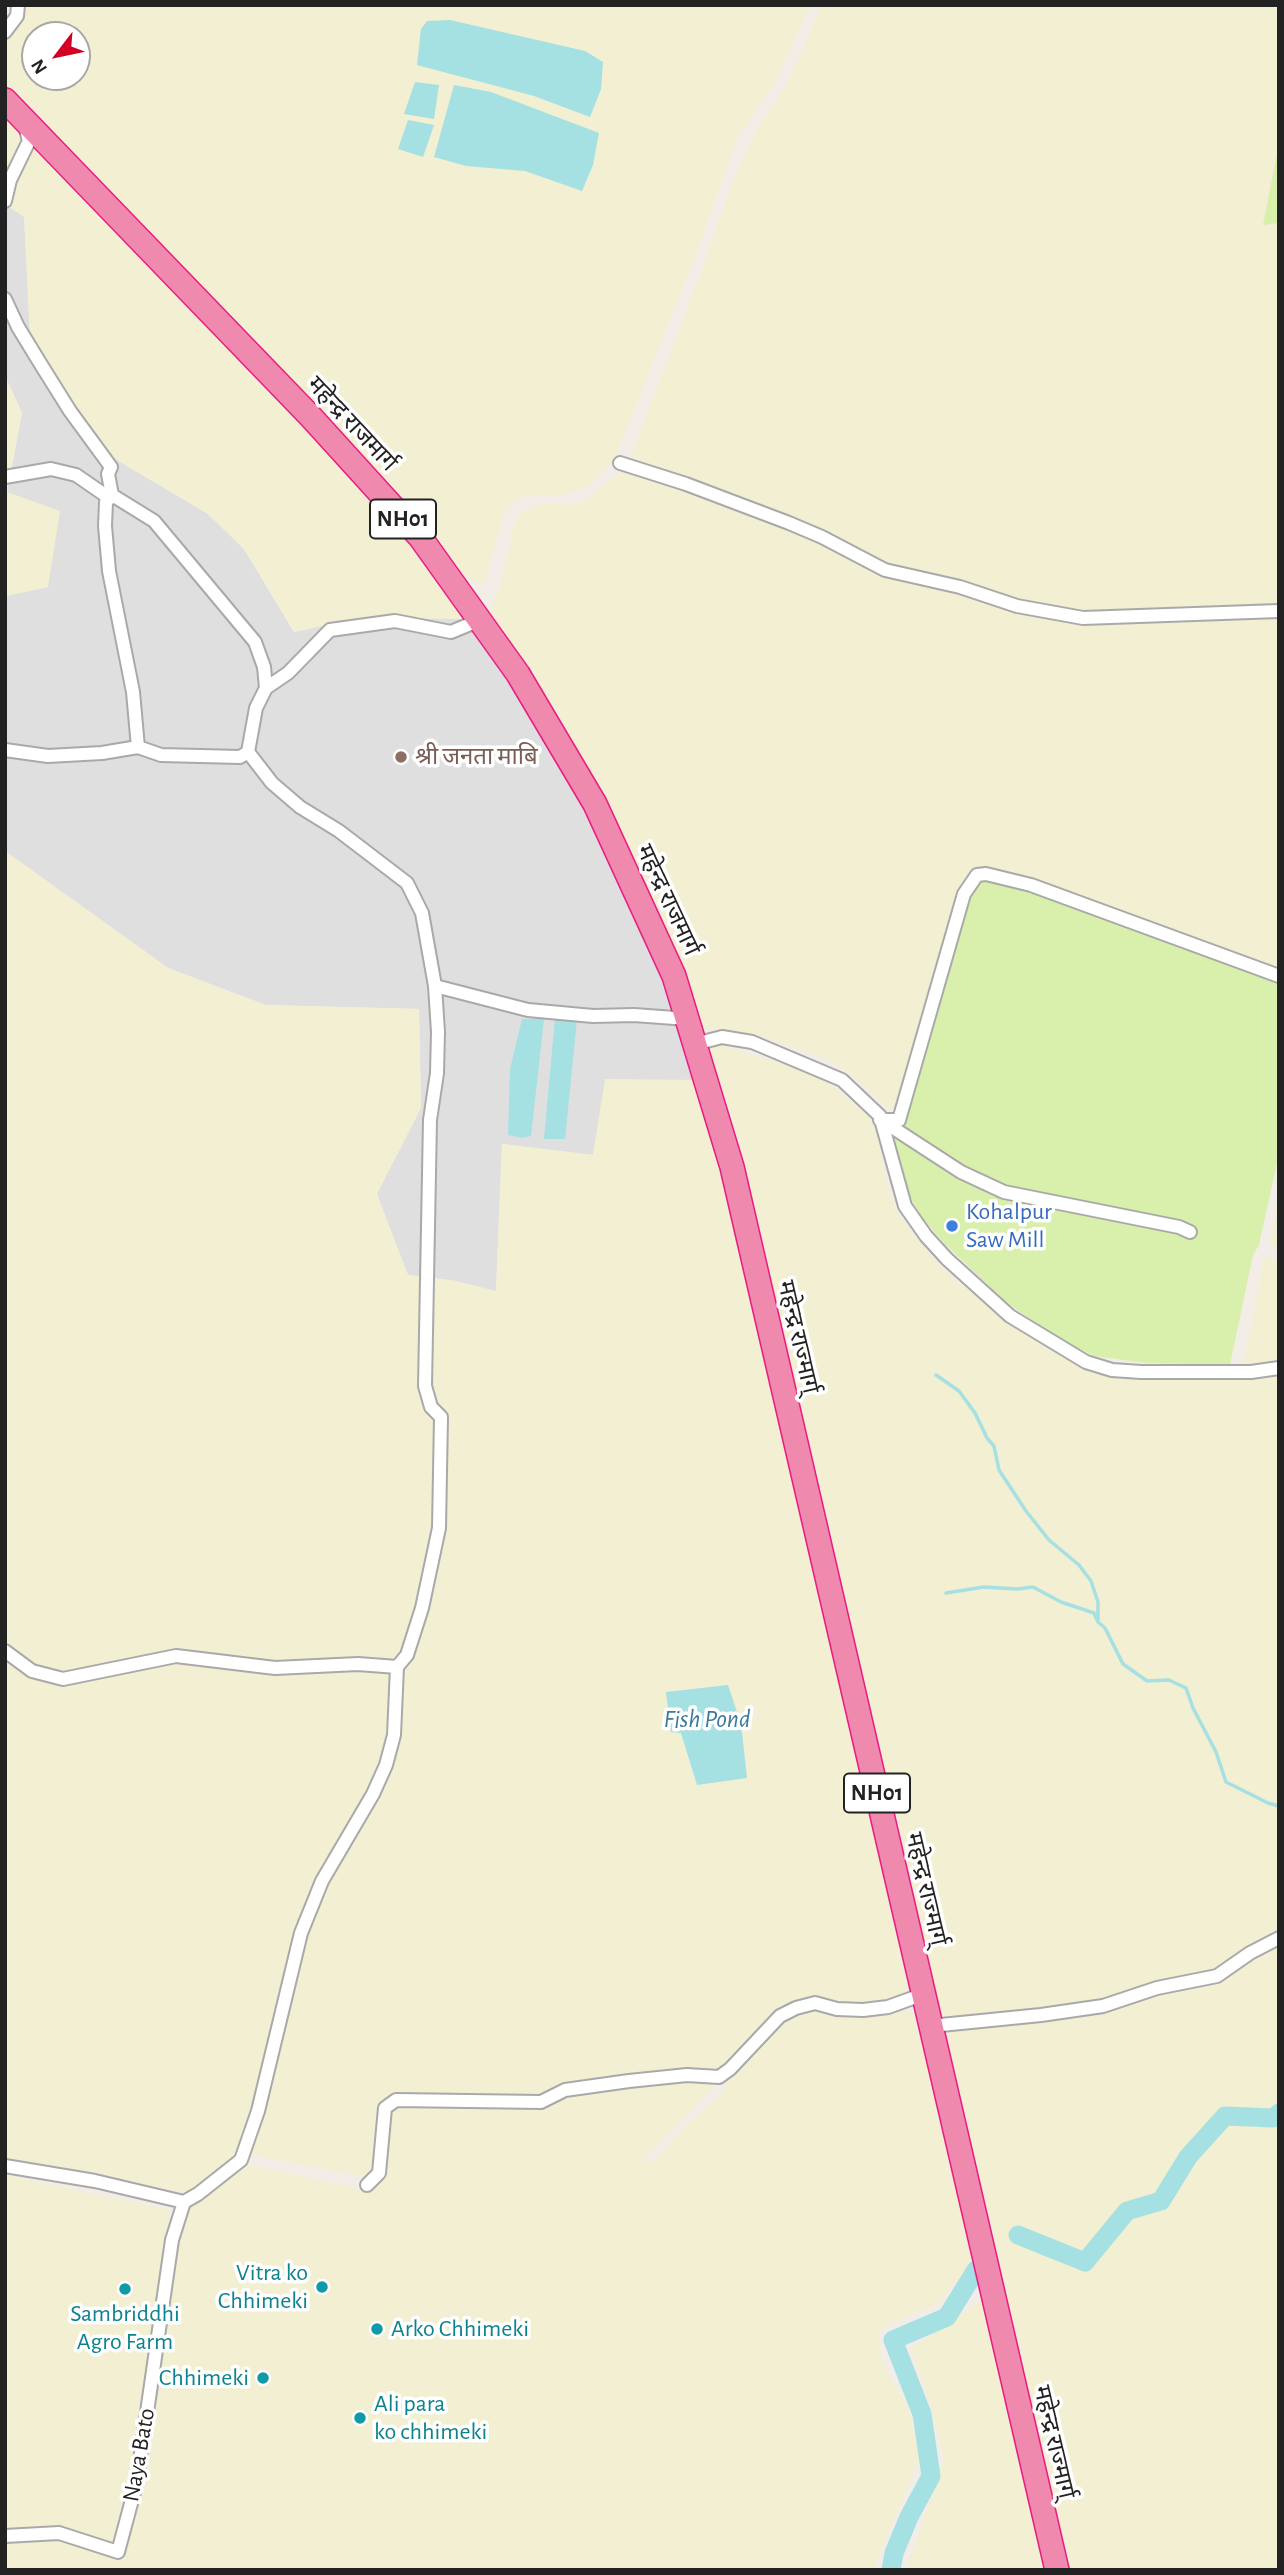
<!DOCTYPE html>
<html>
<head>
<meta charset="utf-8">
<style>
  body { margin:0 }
  #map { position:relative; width:1284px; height:2575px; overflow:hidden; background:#f3ede8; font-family:"Alegreya Sans",sans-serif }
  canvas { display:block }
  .frame { position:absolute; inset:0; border:7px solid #222; pointer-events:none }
  .north { position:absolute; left:21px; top:21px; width:70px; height:70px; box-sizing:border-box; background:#fff; border:2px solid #a7a7a7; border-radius:50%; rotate:238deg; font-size:19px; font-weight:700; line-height:28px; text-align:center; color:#222 }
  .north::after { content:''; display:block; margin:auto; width:24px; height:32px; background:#d40024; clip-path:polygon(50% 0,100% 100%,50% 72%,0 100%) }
</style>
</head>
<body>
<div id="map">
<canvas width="1284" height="2575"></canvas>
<div class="frame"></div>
<div class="north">N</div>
</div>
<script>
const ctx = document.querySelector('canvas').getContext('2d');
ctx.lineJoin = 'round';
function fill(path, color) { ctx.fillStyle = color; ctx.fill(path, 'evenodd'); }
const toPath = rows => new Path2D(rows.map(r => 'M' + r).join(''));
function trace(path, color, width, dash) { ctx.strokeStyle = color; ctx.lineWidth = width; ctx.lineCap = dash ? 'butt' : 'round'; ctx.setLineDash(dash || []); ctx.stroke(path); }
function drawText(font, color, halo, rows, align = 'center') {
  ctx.font = font + ' "Alegreya Sans","Noto Sans Devanagari",sans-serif'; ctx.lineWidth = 7; ctx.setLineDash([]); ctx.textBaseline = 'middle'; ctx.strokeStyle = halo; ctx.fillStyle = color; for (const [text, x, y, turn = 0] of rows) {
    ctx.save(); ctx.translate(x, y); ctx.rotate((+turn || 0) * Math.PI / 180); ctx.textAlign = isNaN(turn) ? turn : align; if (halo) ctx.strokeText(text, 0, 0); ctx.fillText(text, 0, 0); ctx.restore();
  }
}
const residential = toPath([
  [5,204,24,217,31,339,174,493,208,514,244,549,294,632,364,617,465,619,506,675,606,847,677,1007,700,1080,593,1155,502,1144,496,1292,456,1281,408,1275,376,1194,421,1108,419,1009,266,1005,168,968,5,851,5,596,48,587,7,492,22,413,5,376]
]);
const farmland = toPath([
  [22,5,810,5,776,81,737,139,692,264,614,461,586,488,562,495,530,495,515,500,504,512,484,586,463,575,319,413,226,319,5,87,5,40,19,22],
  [35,35,77,35,77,77,35,77],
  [822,5,1279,5,1279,143,1263,225,1279,223,1279,607,1070,611,1012,600,886,565,629,461,699,277,736,172,755,133,789,80],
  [5,111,142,259,298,419,428,564,465,619,361,618,294,632,244,549,208,514,113,458,79,413,30,339,24,217,5,204],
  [5,376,22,413,7,492,60,511,48,587,5,596],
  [623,471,644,474,959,592,1047,618,1084,624,1279,616,1279,971,976,870,968,874,957,899,896,1111,887,1107,867,1088,835,1064,813,1054,763,1037,727,1030,707,1030,699,1026,490,622,490,612,500,586,514,526,521,513,535,506,552,503,570,505,584,501],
  [5,851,168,968,265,1005,419,1009,421,1108,377,1194,408,1275,424,1277,422,1394,435,1421,434,1527,409,1633,397,1660,388,1745,376,1779,325,1864,257,2100,240,2150,228,2165,192,2192,184,2192,5,2160],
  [715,1043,800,1069,828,1083,867,1115,877,1130,886,1181,897,1212,925,1249,957,1282,1050,1351,1090,1371,1114,1377,1244,1379,1279,1373,1279,1933,1236,1960,1206,1975,1152,1983,1119,1997,1100,2002,941,2020,893,1800,874,1733,706,1052],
  [605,1079,700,1080,913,1991,870,2004,844,2004,819,1998,793,2005,726,2067,653,2073,538,2097,394,2097,375,2168,372,2175,365,2177,254,2155,249,2152,308,1926,399,1723,402,1700,401,1680,411,1657,442,1529,435,1405,429,1382,432,1278,456,1281,496,1291,502,1144,593,1155],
  [1279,1201,1279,1247,1269,1245],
  [1264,1258,1279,1261,1279,1359,1243,1366],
  [1279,1942,1279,2570,1066,2570,945,2030,1118,2007,1248,1959],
  [814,2008,860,2014,914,2012,973,2260,939,2303,887,2325,879,2332,881,2361,907,2406,920,2458,873,2570,5,2570,5,2175,170,2210,140,2464,146,2466,179,2234,192,2204,238,2169,243,2166,253,2166,360,2189,371,2189,381,2179,388,2114,394,2105,494,2106,635,2083,719,2081,642,2161,652,2163,685,2127,722,2094,730,2074,774,2026,790,2016],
  [982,2299,1047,2570,906,2570,944,2460,932,2409,911,2348,940,2330]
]);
const grass = toPath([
  [1279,143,1279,223,1263,225],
  [985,881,1004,884,1057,899,1279,981,1279,1154,1259,1245,1253,1255,1230,1365,1146,1363,1094,1356,1057,1338,1005,1301,946,1245,922,1218,909,1195,895,1140,904,1120,966,899,976,883]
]);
const water = toPath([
  [450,20,585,51,603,62,601,89,590,117,534,96,417,65,421,29,427,21],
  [415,82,439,85,434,119,404,114],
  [454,85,491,92,599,133,593,165,582,191,525,171,466,166,434,157],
  [408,120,434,125,423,157,398,149],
  [555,1018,577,1019,565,1139,544,1139],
  [522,1019,544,1019,531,1136,522,1138,508,1135,510,1069],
  [728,1685,741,1724,747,1778,697,1785,681,1733,671,1732,666,1692]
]);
const stream = toPath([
  [936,1375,959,1391,975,1413,987,1438,994,1446,999,1470,1026,1511,1049,1540,1079,1565,1091,1581,1098,1602,1098,1620],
  [946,1593,984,1587,1017,1589,1033,1587,1061,1602,1094,1613,1098,1622,1105,1628,1123,1664,1147,1681,1169,1680,1186,1688,1193,1708,1216,1752,1226,1782,1268,1803,1279,1806]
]);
const river = toPath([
  [1018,2235,1085,2262,1127,2211,1161,2201,1188,2157,1225,2116,1273,2118,1279,2113],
  [891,2570,894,2553,909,2517,931,2476,922,2414,893,2340,947,2317,976,2270]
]);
const street = toPath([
  [5,32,17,16,18,5],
  [5,201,10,180,29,141,25,126],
  [5,299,18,327,40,363,70,411,111,467,108,474,112,495,105,495,76,475,51,469,5,477],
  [620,463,686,484,789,523,822,537,885,570,960,587,1017,606,1083,618,1279,611],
  [266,688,288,673,330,630,395,621,451,632,480,620],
  [5,750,48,756,102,753,138,747,161,755,240,757,248,752,256,708,266,688,264,667,255,642,154,521,112,495,106,502,105,526,109,571,133,692,138,747],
  [248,752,272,783,300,807,339,831,407,883,422,913,435,986,528,1010,593,1016,634,1015,688,1019],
  [695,1044,722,1037,752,1042,842,1080,880,1116,905,1206,926,1236,947,1259,1010,1316,1086,1362,1112,1370,1141,1372,1251,1372,1279,1368],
  [880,1120,899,1120,964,894,977,875,986,874,1031,885,1279,976],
  [881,1120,961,1172,1004,1192,1179,1227,1190,1232],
  [5,1651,32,1671,63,1679,176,1656,275,1668,358,1664,397,1667],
  [931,2026,1041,2015,1103,2006,1157,1988,1217,1976,1250,1953,1279,1938],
  [5,2166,95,2181,184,2202,198,2194,241,2160,258,2111,301,1933,322,1881,373,1794,386,1765,394,1735,397,1667,407,1655,422,1608,439,1528,441,1417,431,1407,425,1386,430,1120,437,1073,438,1032,435,986],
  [367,2185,379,2173,385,2108,396,2100,541,2102,565,2090,629,2081,687,2075,719,2077,730,2069,780,2016,796,2008,815,2003,837,2009,863,2010,888,2007,924,1994],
  [5,2536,59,2533,118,2552,137,2481,172,2240,184,2202]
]);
const highway = toPath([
  [5,100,311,417,420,537,518,674,595,804,674,976,732,1167,1057,2570]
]);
const markers = [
  [401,757,7,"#8d6e63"],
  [952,1226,7,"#3f7fe0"],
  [322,2287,7,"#0f9aa8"],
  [125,2289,7,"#0f9aa8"],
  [377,2329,7,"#0f9aa8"],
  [263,2378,7,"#0f9aa8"],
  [360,2418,7,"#0f9aa8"]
];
const shields = [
  [403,519,66],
  [877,1793,66]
];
const shieldNames = [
  ["NH01",403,519],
  ["NH01",877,1793]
];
const streetNames = [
  ["महेन्द्र राजमार्ग",352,424,47],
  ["महेन्द्र राजमार्ग",668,900,65],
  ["महेन्द्र राज्मार्ग्",798,1337,77],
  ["महेन्द्र राज्मार्ग्",926,1889,77],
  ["महेन्द्र राज्मार्ग्",1054,2442,77],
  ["Naya Bato",139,2455,-80]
];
const educationNames = [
  ["श्री जनता माबि",415,757]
];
const shopNames = [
  ["Kohalpur",966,1212],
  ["Saw Mill",966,1240]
];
const cultureNames = [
  ["Vitra ko",308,2273],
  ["Chhimeki",308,2301],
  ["Sambriddhi",125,2314,"center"],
  ["Agro Farm",125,2342,"center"],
  ["Arko Chhimeki",391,2329,"left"],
  ["Chhimeki",249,2378],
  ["Ali para",374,2404,"left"],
  ["ko chhimeki",374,2432,"left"]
];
const waterNames = [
  ["Fish Pond",707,1719]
];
fill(residential, '#e0dfdf');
fill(farmland, '#f2efd2');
fill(grass, '#d8f0ab');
fill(water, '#a5e0e3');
trace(stream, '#a5e0e3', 3.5);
trace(river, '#a5e0e3', 19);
trace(street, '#a9a9a9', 16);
trace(highway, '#eb1b85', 26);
trace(street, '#fff', 12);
trace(highway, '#ef8aae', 23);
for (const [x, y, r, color] of markers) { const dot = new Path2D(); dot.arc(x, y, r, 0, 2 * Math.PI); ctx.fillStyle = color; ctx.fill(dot); trace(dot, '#fff', 2.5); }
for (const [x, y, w] of shields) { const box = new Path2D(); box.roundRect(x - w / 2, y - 19.5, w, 39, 5); ctx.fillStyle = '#fff'; ctx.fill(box); trace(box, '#222', 2); }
drawText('bold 23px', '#222', null, shieldNames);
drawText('24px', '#222', '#fff', streetNames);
drawText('24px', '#785e54', '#fff', educationNames, 'left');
drawText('24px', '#366cbe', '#fff', shopNames, 'left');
drawText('24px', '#0d838f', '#fff', cultureNames, 'right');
drawText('italic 26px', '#3a7a9a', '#fff', waterNames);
</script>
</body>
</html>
